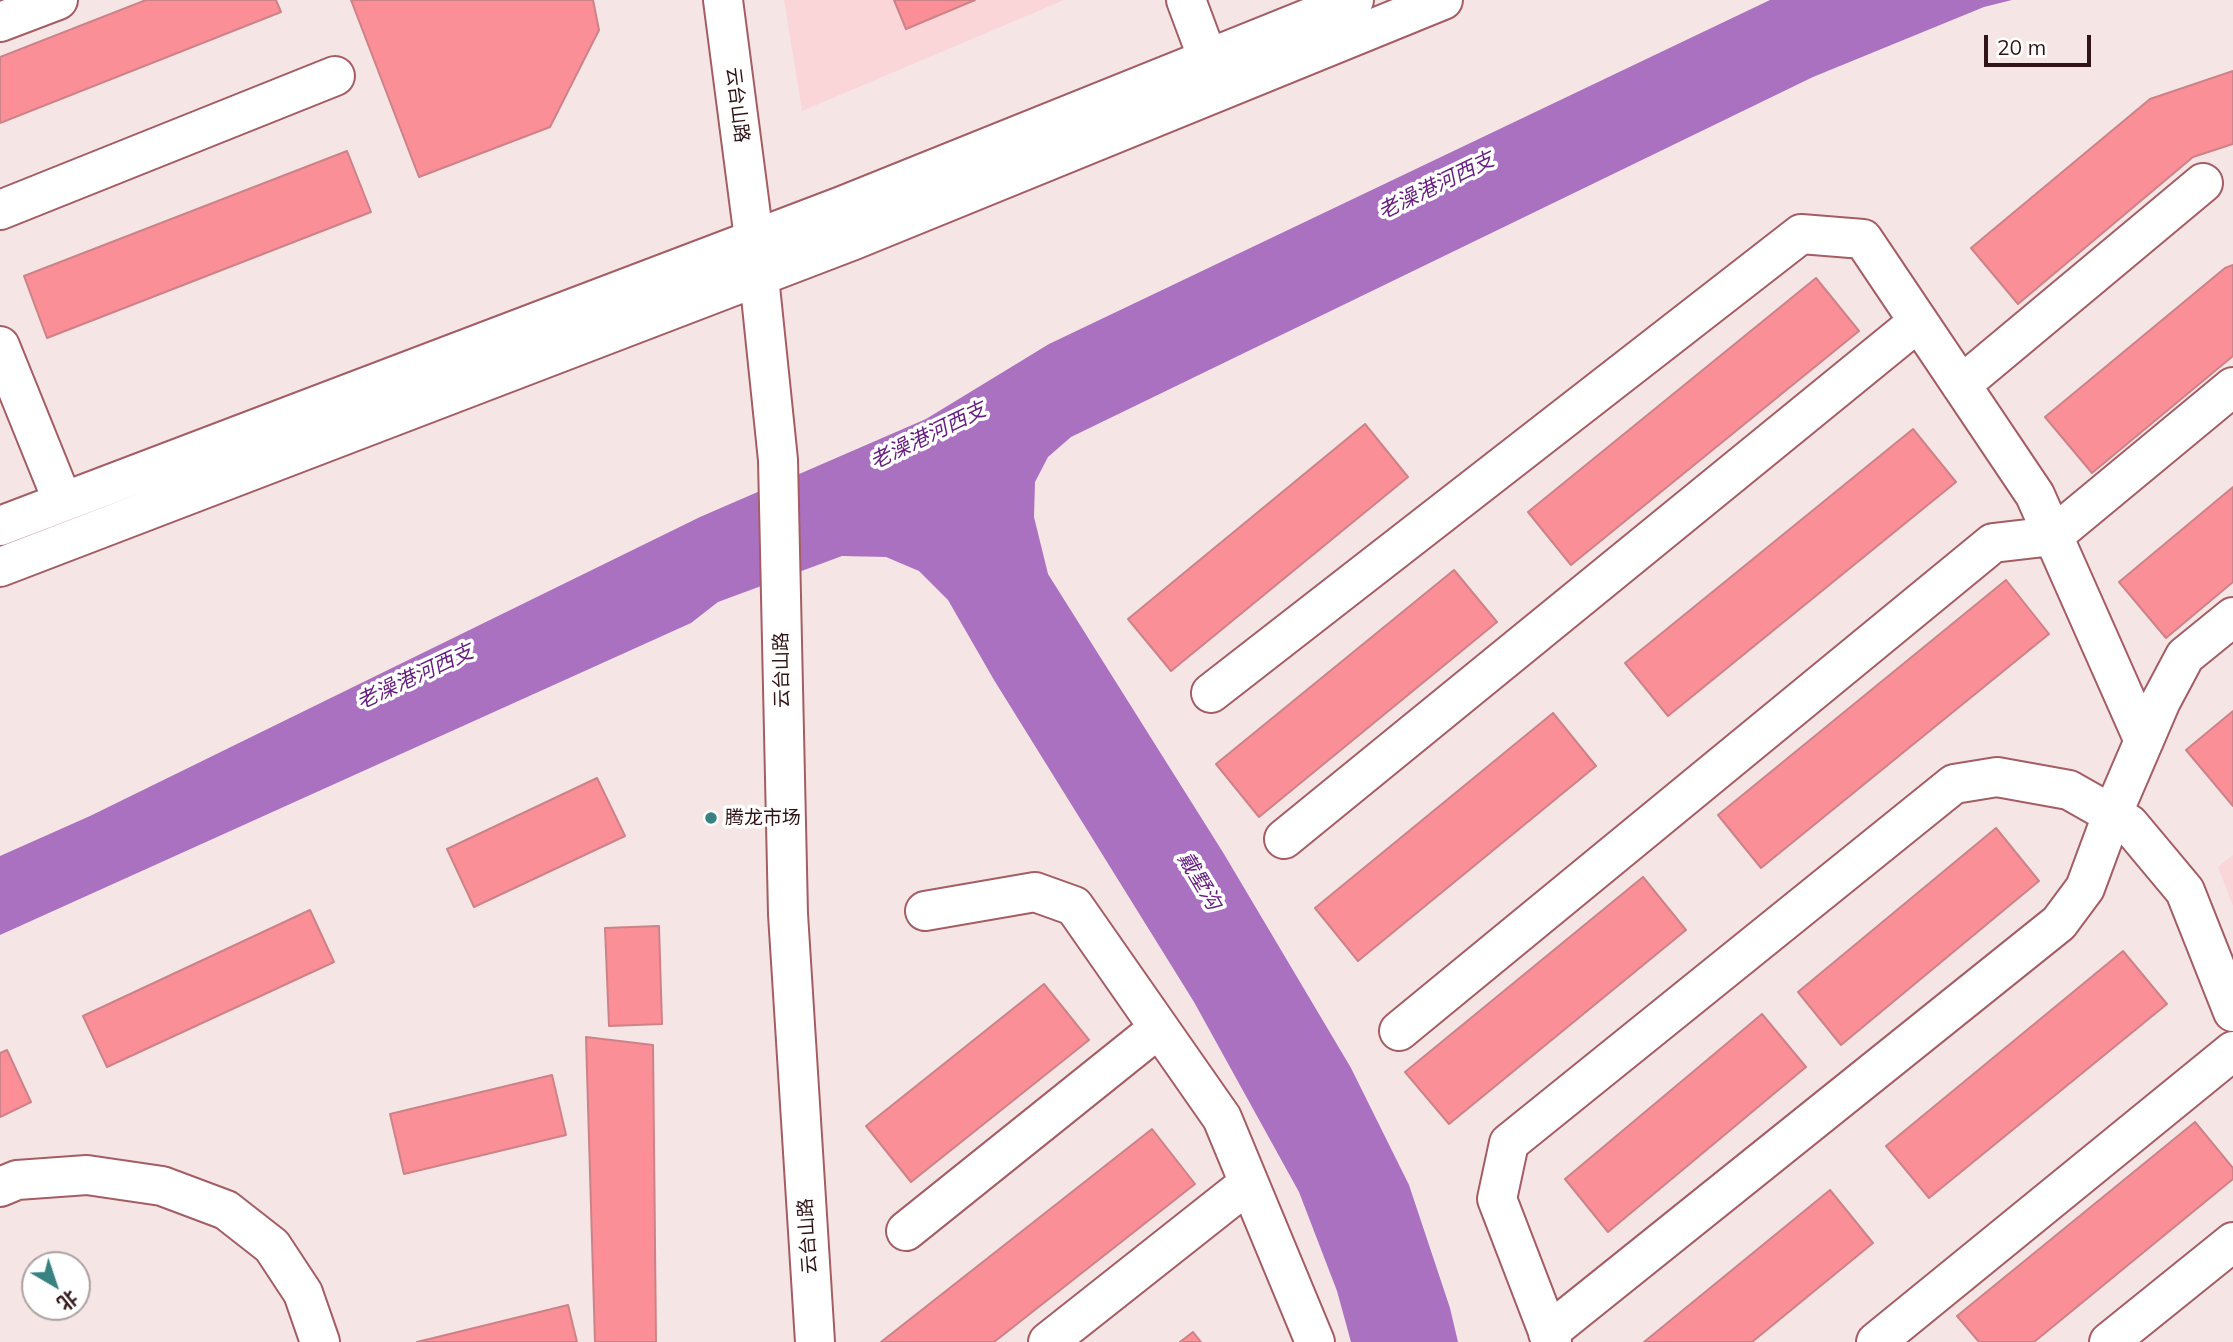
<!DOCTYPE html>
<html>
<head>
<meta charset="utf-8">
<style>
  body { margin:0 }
  #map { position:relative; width:2233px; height:1342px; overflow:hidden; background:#f6e5e5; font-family:Mulish,"Noto Sans SC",sans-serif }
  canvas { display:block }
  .north { position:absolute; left:21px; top:1251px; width:70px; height:70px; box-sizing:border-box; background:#fff; border:2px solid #ada1a2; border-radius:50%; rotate:141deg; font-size:19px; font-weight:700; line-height:28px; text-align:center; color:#311417 }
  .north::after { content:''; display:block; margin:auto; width:24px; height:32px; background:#398282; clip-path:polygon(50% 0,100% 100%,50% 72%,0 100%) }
  .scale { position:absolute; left:1984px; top:35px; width:107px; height:32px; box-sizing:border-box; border:4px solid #311417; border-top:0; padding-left:9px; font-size:21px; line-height:24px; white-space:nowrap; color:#311417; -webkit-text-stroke:5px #fff; paint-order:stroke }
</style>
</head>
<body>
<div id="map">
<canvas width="2233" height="1342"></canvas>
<div class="north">北</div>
<div class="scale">20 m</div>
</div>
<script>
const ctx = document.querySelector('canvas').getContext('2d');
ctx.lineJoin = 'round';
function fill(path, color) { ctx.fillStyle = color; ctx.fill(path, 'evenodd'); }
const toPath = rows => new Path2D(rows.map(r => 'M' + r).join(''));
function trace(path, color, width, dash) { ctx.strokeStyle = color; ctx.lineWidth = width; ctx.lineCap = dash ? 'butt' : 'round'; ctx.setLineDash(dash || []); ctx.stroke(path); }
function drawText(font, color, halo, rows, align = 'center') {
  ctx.font = font + ' Mulish,"Noto Sans SC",sans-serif'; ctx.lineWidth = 7; ctx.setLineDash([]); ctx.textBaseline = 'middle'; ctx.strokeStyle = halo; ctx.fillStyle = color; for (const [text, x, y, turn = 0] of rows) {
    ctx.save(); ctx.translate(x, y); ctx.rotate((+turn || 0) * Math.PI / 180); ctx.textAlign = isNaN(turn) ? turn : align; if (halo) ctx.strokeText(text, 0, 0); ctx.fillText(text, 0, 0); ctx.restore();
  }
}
const built = toPath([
  [784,0,1064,0,802,111],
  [2233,855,2233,906,2218,867]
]);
const water = toPath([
  [1770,0,2012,0,1984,7,1813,77,1071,437,1048,457,1035,482,1034,517,1048,574,1224,854,1351,1068,1409,1185,1450,1308,1458,1342,1351,1342,1337,1291,1299,1192,1194,1002,994,680,948,600,919,571,886,557,842,556,718,602,691,623,0,935,0,856,90,816,700,517,926,419,1049,344]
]);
const building = toPath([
  [146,0,276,0,281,12,0,123,0,57,146,0],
  [351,0,593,0,599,30,550,127,419,177,351,0],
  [894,0,975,0,906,29,894,0],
  [2233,71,2233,144,2193,157,2018,304,1971,248,2150,99,2233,71],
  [347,151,371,212,47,338,24,276,347,151],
  [2233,265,2233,356,2092,473,2045,417,2225,268,2233,265],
  [1816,278,1859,331,1571,565,1528,512,1816,278],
  [1365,424,1408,477,1171,671,1128,619,1365,424],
  [1913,429,1956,482,1668,716,1625,663,1913,429],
  [2233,487,2233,582,2166,638,2119,582,2233,487],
  [1454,570,1497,622,1259,817,1216,764,1454,570],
  [2006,580,2049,634,1761,868,1718,815,2006,580],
  [2233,711,2233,806,2186,750,2233,711],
  [1553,713,1596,766,1358,961,1315,908,1553,713],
  [597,778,625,836,474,907,447,849,597,778],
  [1996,828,2039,881,1841,1045,1798,992,1996,828],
  [1643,877,1686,930,1449,1124,1405,1072,1643,877],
  [310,910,334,962,107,1067,83,1016,310,910],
  [659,926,662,1024,609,1026,605,928,659,926],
  [2123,951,2167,1004,1929,1198,1886,1146,2123,951],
  [1044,984,1089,1040,911,1182,866,1126,1044,984],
  [1762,1014,1806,1067,1608,1232,1565,1179,1762,1014],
  [586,1037,653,1045,656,1342,595,1342,586,1037],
  [7,1050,31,1102,0,1117,0,1053,7,1050],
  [552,1075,566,1135,404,1174,390,1114,552,1075],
  [2195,1122,2233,1168,2233,1179,2034,1342,1979,1342,1957,1316,2195,1122],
  [1152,1129,1195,1184,994,1342,881,1342,1152,1129],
  [1830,1190,1873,1243,1752,1342,1644,1342,1830,1190],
  [568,1305,577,1342,417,1342,568,1305],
  [1193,1332,1201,1342,1180,1342,1193,1332]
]);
const minor = toPath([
  [723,0,759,277,778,460,788,914,815,1342],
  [1186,0,1208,59],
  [0,22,58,0],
  [0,210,335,76],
  [0,346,63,502],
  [1961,385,2203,183],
  [0,526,842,206,1354,0],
  [0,567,854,240,1443,0],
  [1211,693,1801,234,1863,239,2035,495,2144,741],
  [1284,839,1918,322],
  [925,911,1035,892,1074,906,1222,1118,1315,1342],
  [1399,1031,1993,543,2053,536,2233,387],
  [0,1187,17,1180,87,1175,162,1186,226,1210,272,1246,303,1293,320,1342],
  [906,1231,1159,1028],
  [1548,1333,2059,923,2085,888,2112,815,2161,701,2185,656,2233,617],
  [1048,1342,1249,1183],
  [1552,1342,1497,1199,1509,1143,1954,784,1997,777,2069,790,2129,824,2185,891,2233,1012],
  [1876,1342,2233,1051],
  [2109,1342,2233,1242]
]);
const markers = [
  [711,818,7,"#398282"]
];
const streetNames = [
  ["云台山路",737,105,83],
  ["云台山路",782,670,-91],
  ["云台山路",808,1236,-94]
];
const poiNames = [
  ["腾龙市场",725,818]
];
const waterNames = [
  ["老澡港河西支",1436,186,-26],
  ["老澡港河西支",928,436,-26],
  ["老澡港河西支",415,677,-25],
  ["戴墅沟",1199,881,59]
];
fill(built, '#fbd6d8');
fill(water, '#aa71c1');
fill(building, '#fb8f98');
trace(building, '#cd8287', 2);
trace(minor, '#a45d63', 42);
trace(minor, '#fff', 38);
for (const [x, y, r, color] of markers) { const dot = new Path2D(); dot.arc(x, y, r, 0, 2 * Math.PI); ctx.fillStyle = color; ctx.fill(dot); trace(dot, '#fff', 2.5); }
drawText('19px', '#311417', '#fff', streetNames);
drawText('19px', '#311417', '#fff', poiNames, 'left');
drawText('italic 21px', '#651d7f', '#fff', waterNames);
</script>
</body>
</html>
